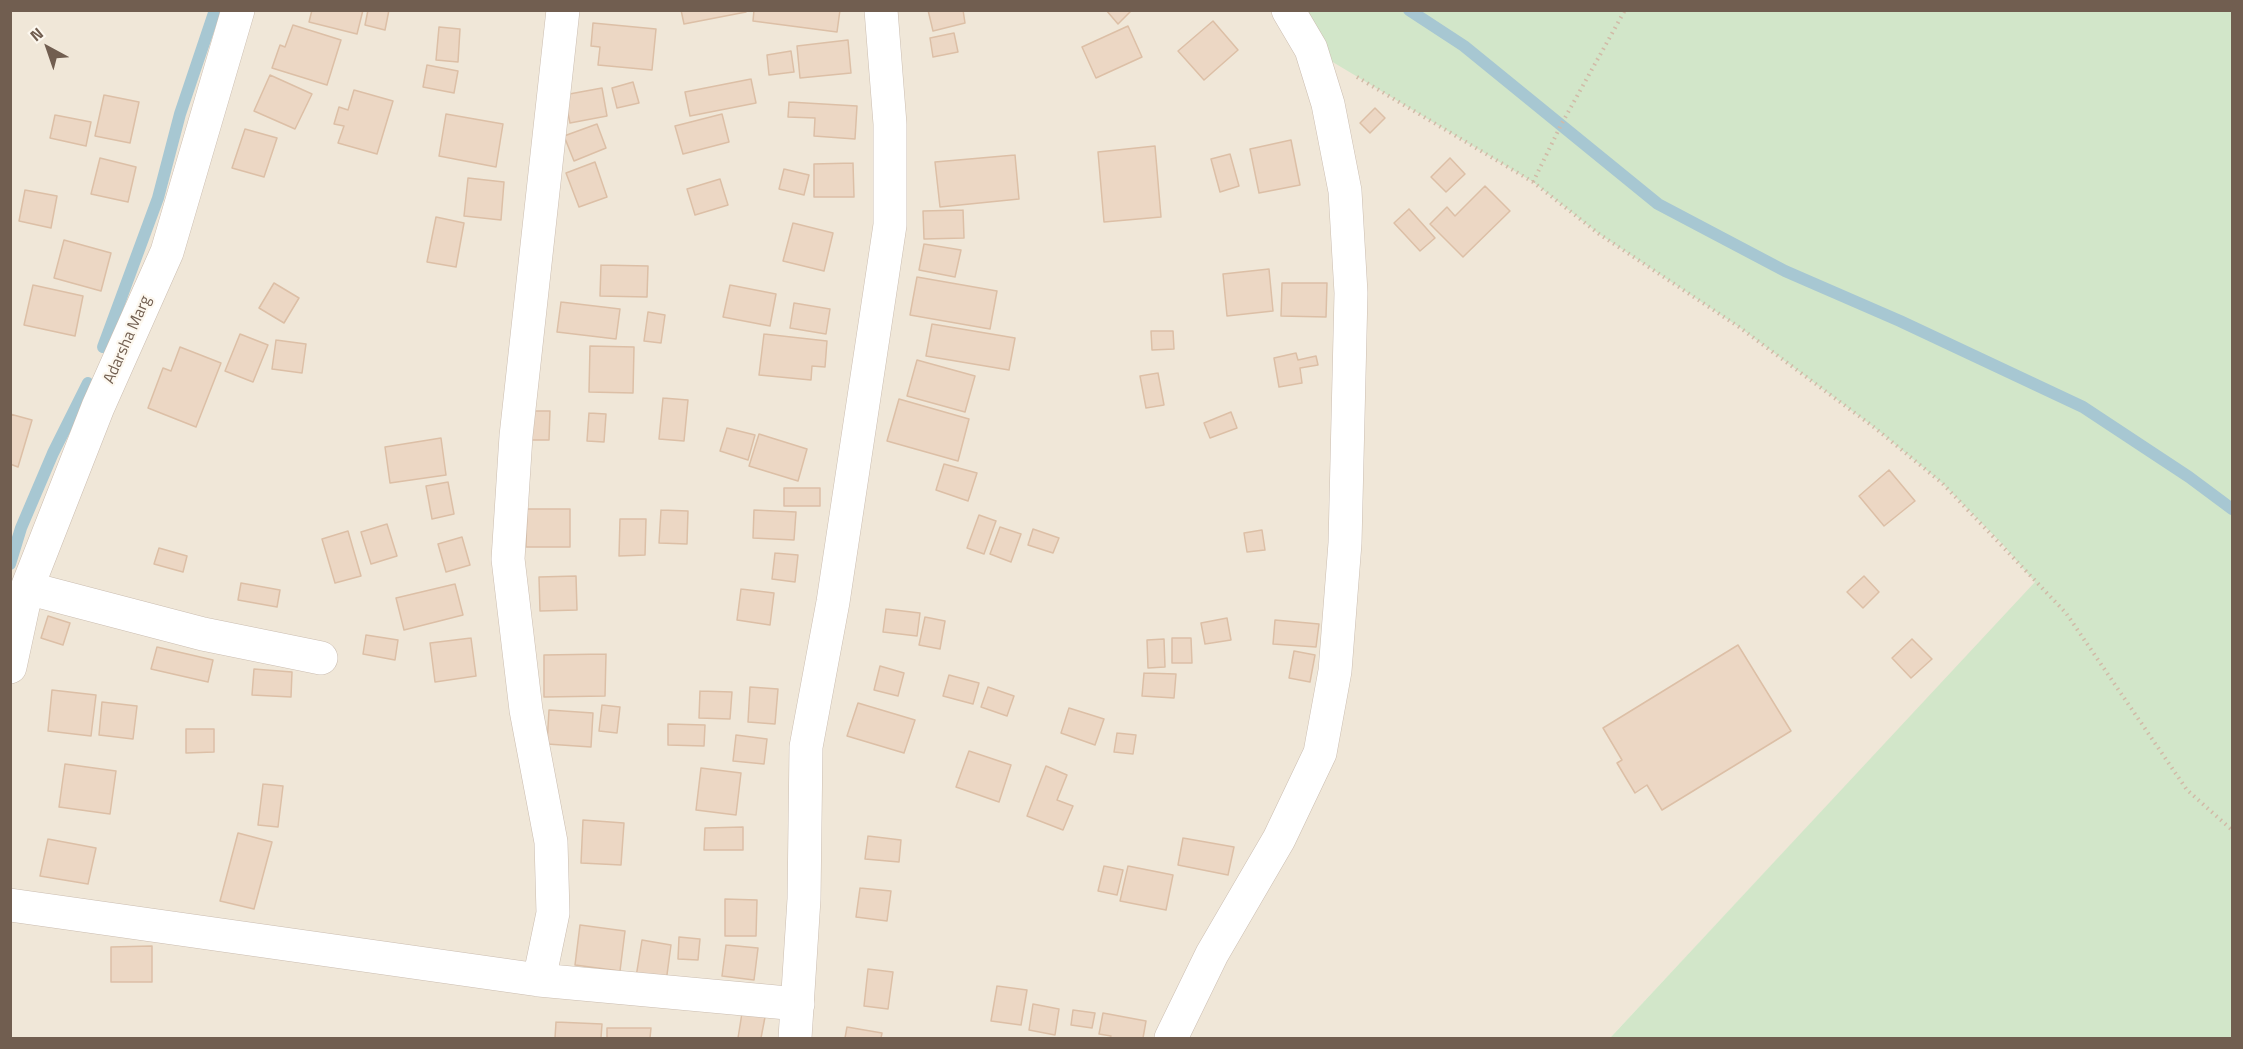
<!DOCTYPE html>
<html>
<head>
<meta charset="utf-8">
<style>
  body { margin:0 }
  #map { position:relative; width:2243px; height:1049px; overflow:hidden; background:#faf4e9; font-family:"Titillium Web",sans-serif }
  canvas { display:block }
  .frame { position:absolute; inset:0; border:12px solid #715e50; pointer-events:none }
  .north { position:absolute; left:18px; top:18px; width:60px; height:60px; -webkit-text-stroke:4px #fdf8ef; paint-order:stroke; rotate:320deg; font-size:16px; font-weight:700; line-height:24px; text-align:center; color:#715e50 }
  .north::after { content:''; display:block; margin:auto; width:21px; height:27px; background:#715e50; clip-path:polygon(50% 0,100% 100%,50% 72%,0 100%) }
</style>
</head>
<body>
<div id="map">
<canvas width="2243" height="1049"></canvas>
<div class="frame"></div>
<div class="north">N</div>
</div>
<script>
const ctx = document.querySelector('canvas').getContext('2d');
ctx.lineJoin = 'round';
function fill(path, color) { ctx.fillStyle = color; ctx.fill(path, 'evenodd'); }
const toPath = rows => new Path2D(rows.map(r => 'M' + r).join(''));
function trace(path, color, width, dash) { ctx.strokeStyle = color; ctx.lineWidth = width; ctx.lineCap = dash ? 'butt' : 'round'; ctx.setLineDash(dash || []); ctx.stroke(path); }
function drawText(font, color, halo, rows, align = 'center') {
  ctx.font = font + ' "Titillium Web",sans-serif'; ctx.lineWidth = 4.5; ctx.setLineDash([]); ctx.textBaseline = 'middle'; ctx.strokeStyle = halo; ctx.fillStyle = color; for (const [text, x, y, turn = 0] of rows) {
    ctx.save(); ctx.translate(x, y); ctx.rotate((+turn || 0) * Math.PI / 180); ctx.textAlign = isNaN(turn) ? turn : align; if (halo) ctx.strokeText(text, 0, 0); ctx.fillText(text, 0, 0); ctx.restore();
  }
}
const residential = toPath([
  [10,11,1288,11,1533,182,1599,234,1739,327,1875,428,1942,483,2002,544,2036,583,1610,1038,11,1038]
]);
const green = toPath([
  [1288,11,2232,11,2232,1038,1610,1038,2035,582,2002,544,1942,483,1875,428,1739,327,1599,234,1533,182,1311,49]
]);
const stream = toPath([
  [1409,10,1464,46,1658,204,1785,271,1900,321,2083,407,2189,477,2232,509],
  [103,347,158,198,180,114,215,10],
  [10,564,21,528,53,453,88,383]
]);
const building = toPath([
  [312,10,363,10,357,34,309,22,312,10],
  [368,10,389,10,385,30,365,25,368,10],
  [681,10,746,10,746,12,684,24,681,10],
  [754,10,840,10,837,32,753,21,754,10],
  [928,10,963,10,965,23,933,31,928,10],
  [1106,10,1132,10,1118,24,1106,10],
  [1213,21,1238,50,1204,80,1178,51,1213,21],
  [593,23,656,29,652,70,598,65,600,47,591,46,593,23],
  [293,25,341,40,327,85,272,68,280,45,285,47,293,25],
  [1128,26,1142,57,1096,78,1082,47,1128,26],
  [439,27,460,29,458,62,436,60,439,27],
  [954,33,958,52,933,57,930,38,954,33],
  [848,40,851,73,800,78,797,46,848,40],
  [791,51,794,72,769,75,767,55,791,51],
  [427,65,458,71,454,93,423,87,427,65],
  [270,75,312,94,295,129,254,111,270,75],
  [751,79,756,103,690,116,685,92,751,79],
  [633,82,639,103,617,108,612,88,633,82],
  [602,88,607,116,570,123,564,95,602,88],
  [354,90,393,101,377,154,338,143,344,126,334,124,339,107,348,110,354,90],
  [104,95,139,102,130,143,95,136,104,95],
  [789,102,857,106,855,139,814,136,815,118,788,117,789,102],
  [1375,108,1385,118,1370,133,1360,123,1375,108],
  [446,114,503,124,496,167,439,156,446,114],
  [722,114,729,142,683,154,675,126,722,114],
  [55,115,91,122,86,146,50,138,55,115],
  [597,124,606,148,574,161,564,136,597,124],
  [245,129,277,138,264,177,232,168,245,129],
  [1291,140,1300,185,1259,193,1250,149,1291,140],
  [1155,146,1161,217,1104,222,1098,152,1155,146],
  [1230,154,1239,186,1220,192,1211,159,1230,154],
  [1015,155,1019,199,940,207,935,162,1015,155],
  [100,158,136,167,128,202,91,194,100,158],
  [1450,158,1465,174,1446,192,1431,177,1450,158],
  [595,162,607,197,579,207,566,173,595,162],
  [853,163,854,197,814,197,814,164,853,163],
  [784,169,809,175,804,195,779,189,784,169],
  [468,178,504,182,501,220,464,216,468,178],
  [720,179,728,205,695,215,687,189,720,179],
  [1485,186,1510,211,1463,257,1430,224,1447,207,1455,216,1485,186],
  [25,190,57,196,51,228,19,221,25,190],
  [1409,209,1435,238,1420,251,1394,223,1409,209],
  [963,210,964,238,924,239,923,211,963,210],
  [436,217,464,223,456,267,427,262,436,217],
  [793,223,833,233,824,271,783,261,793,223],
  [64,240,111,253,101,291,54,278,64,240],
  [924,244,961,250,955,277,919,270,924,244],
  [601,265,648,266,647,297,600,296,601,265],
  [1269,269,1273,311,1227,316,1223,274,1269,269],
  [917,277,997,291,990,329,910,315,917,277],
  [274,283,299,298,284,323,259,308,274,283],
  [1282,283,1327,283,1326,317,1281,316,1282,283],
  [33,285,83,296,75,336,24,325,33,285],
  [730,285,776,294,770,326,723,317,730,285],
  [561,302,620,309,616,339,557,332,561,302],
  [794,303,830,309,826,334,790,328,794,303],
  [648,312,665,315,661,343,644,341,648,312],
  [932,324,1015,338,1009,370,926,356,932,324],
  [1151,331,1173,331,1174,349,1152,350,1151,331],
  [240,334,268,345,253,382,225,371,240,334],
  [764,334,827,341,825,367,812,366,811,380,759,375,764,334],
  [276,340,306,344,302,373,272,369,276,340],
  [590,346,634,347,633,393,589,392,590,346],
  [180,347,221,363,196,427,148,408,163,368,171,371,180,347],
  [1296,353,1298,360,1316,356,1318,365,1300,368,1302,383,1279,387,1274,358,1296,353],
  [917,360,975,376,965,412,907,396,917,360],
  [1158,373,1164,405,1146,408,1140,376,1158,373],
  [663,398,688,400,684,441,659,439,663,398],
  [899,399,969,419,958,461,887,441,899,399],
  [523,411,550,411,549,440,523,440,523,411],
  [1231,412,1237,428,1210,438,1204,423,1231,412],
  [589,413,606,414,604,442,587,441,589,413],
  [10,414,32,420,18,467,10,464,10,414],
  [727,428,755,435,748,460,720,451,727,428],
  [759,434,807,449,798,481,749,466,759,434],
  [441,438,446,475,390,483,385,447,441,438],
  [944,464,977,473,968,501,936,490,944,464],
  [1889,470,1915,501,1884,526,1859,496,1889,470],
  [448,482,454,514,432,519,426,486,448,482],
  [784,488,820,488,820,506,784,506,784,488],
  [527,509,570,509,570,547,526,547,527,509],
  [661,510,688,511,687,544,659,543,661,510],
  [754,510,796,512,794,540,753,538,754,510],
  [979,515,996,521,984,554,967,548,979,515],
  [620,519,646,519,645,555,619,556,620,519],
  [387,524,397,556,371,564,361,532,387,524],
  [1000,527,1021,534,1011,562,990,554,1000,527],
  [1033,529,1059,538,1053,553,1028,545,1033,529],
  [1262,530,1265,550,1247,552,1244,533,1262,530],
  [348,531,361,576,335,583,322,539,348,531],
  [462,537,470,565,446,572,438,544,462,537],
  [159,548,187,556,183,572,154,564,159,548],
  [775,553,798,555,795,582,772,579,775,553],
  [576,576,577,610,540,611,539,577,576,576],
  [1864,576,1879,592,1863,608,1847,592,1864,576],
  [241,583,280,590,277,607,238,600,241,583],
  [455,584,463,615,404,630,396,598,455,584],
  [741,589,774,593,770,625,737,620,741,589],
  [886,609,920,613,917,636,883,632,886,609],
  [48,616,70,623,63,645,41,638,48,616],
  [925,617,945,621,940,649,919,645,925,617],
  [1227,618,1231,640,1205,644,1201,623,1227,618],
  [1275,620,1319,624,1316,647,1273,644,1275,620],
  [366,635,398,640,395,660,363,654,366,635],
  [471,638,476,676,435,682,430,643,471,638],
  [1172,638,1191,638,1192,663,1172,663,1172,638],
  [1164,639,1165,667,1148,668,1147,640,1164,639],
  [1912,639,1932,659,1911,678,1892,658,1912,639],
  [1738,645,1791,731,1662,810,1647,785,1635,793,1617,763,1622,760,1603,728,1738,645],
  [157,647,213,660,208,682,151,669,157,647],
  [1294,651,1315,655,1310,682,1289,678,1294,651],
  [606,654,605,696,544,697,544,655,606,654],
  [880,666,904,673,898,696,874,690,880,666],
  [254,669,292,672,291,697,252,695,254,669],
  [1144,673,1176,674,1174,698,1142,696,1144,673],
  [949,675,979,683,973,704,943,696,949,675],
  [750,687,778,689,775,724,748,722,750,687],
  [988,687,1014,696,1007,716,981,707,988,687],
  [52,690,96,695,91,736,48,731,52,690],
  [700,691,732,692,730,719,699,718,700,691],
  [102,702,137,706,133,739,99,735,102,702],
  [858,703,915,720,904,753,847,736,858,703],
  [602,705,620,707,617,733,599,731,602,705],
  [1069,708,1104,719,1095,745,1061,733,1069,708],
  [549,710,593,713,591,747,547,744,549,710],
  [668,724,705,725,704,746,668,745,668,724],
  [186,729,214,729,214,752,186,753,186,729],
  [1117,733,1136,735,1133,754,1114,752,1117,733],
  [736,735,767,739,764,764,733,761,736,735],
  [969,751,1011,765,999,802,956,787,969,751],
  [65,764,116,771,110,814,59,807,65,764],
  [1046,766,1067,775,1057,800,1073,806,1063,830,1027,816,1046,766],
  [701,768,741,773,736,815,696,810,701,768],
  [263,784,283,786,278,827,258,825,263,784],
  [583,820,624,823,621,865,581,863,583,820],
  [743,827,743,850,704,850,705,828,743,827],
  [238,833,272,842,254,909,220,901,238,833],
  [868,836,901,840,899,862,865,859,868,836],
  [1183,838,1234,847,1228,875,1178,865,1183,838],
  [48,839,96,848,88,884,40,876,48,839],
  [1104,866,1123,870,1117,895,1098,891,1104,866],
  [1128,866,1173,875,1166,910,1120,901,1128,866],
  [860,888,891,891,887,921,856,917,860,888],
  [725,899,757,900,756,936,725,936,725,899],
  [580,925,625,931,620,971,575,965,580,925],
  [679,937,700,939,698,960,678,959,679,937],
  [642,940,671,945,666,982,636,977,642,940],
  [726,945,758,948,754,980,722,976,726,945],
  [152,946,152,982,111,982,111,947,152,946],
  [868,969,893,972,888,1009,864,1006,868,969],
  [997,986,1027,990,1021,1025,991,1021,997,986],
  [1033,1004,1059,1009,1055,1035,1029,1030,1033,1004],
  [1073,1010,1095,1013,1092,1028,1071,1025,1073,1010],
  [742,1013,765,1017,761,1038,738,1038,742,1013],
  [1103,1013,1146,1021,1143,1038,1110,1038,1111,1036,1099,1034,1103,1013],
  [556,1022,602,1024,601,1038,555,1038,556,1022],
  [847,1027,882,1033,881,1038,845,1038,847,1027],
  [607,1028,651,1028,650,1038,607,1038,607,1028]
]);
const path = toPath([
  [1357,77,1533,182,1599,234,1739,327,1875,428,1942,483,2066,613,2187,790,2232,830],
  [1533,182,1561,125,1625,10]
]);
const minor = toPath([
  [27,588,203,634,321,658],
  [10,667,27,588,98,407,167,252,238,10],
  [10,905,539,980,798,1004],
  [539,980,553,913,551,842,526,710,508,559,516,436,563,10],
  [795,1038,804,899,806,747,833,602,890,225,890,124,881,10],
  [1171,1038,1212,954,1279,839,1320,753,1335,671,1345,543,1351,293,1345,191,1328,104,1311,49,1288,10]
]);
const streetNames = [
  ["Adarsha Marg",128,340,-66]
];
fill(residential, '#f0e7d8');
fill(green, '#d2e6c9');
trace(stream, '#a7c7d2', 12);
fill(building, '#ecd7c4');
trace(building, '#dcbfa6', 1.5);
trace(minor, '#cbbdb0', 34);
trace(path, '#d1baa7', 4, [1.5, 4.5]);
trace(minor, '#fff', 33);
drawText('16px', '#715e50', '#fdf8ef', streetNames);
</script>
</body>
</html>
